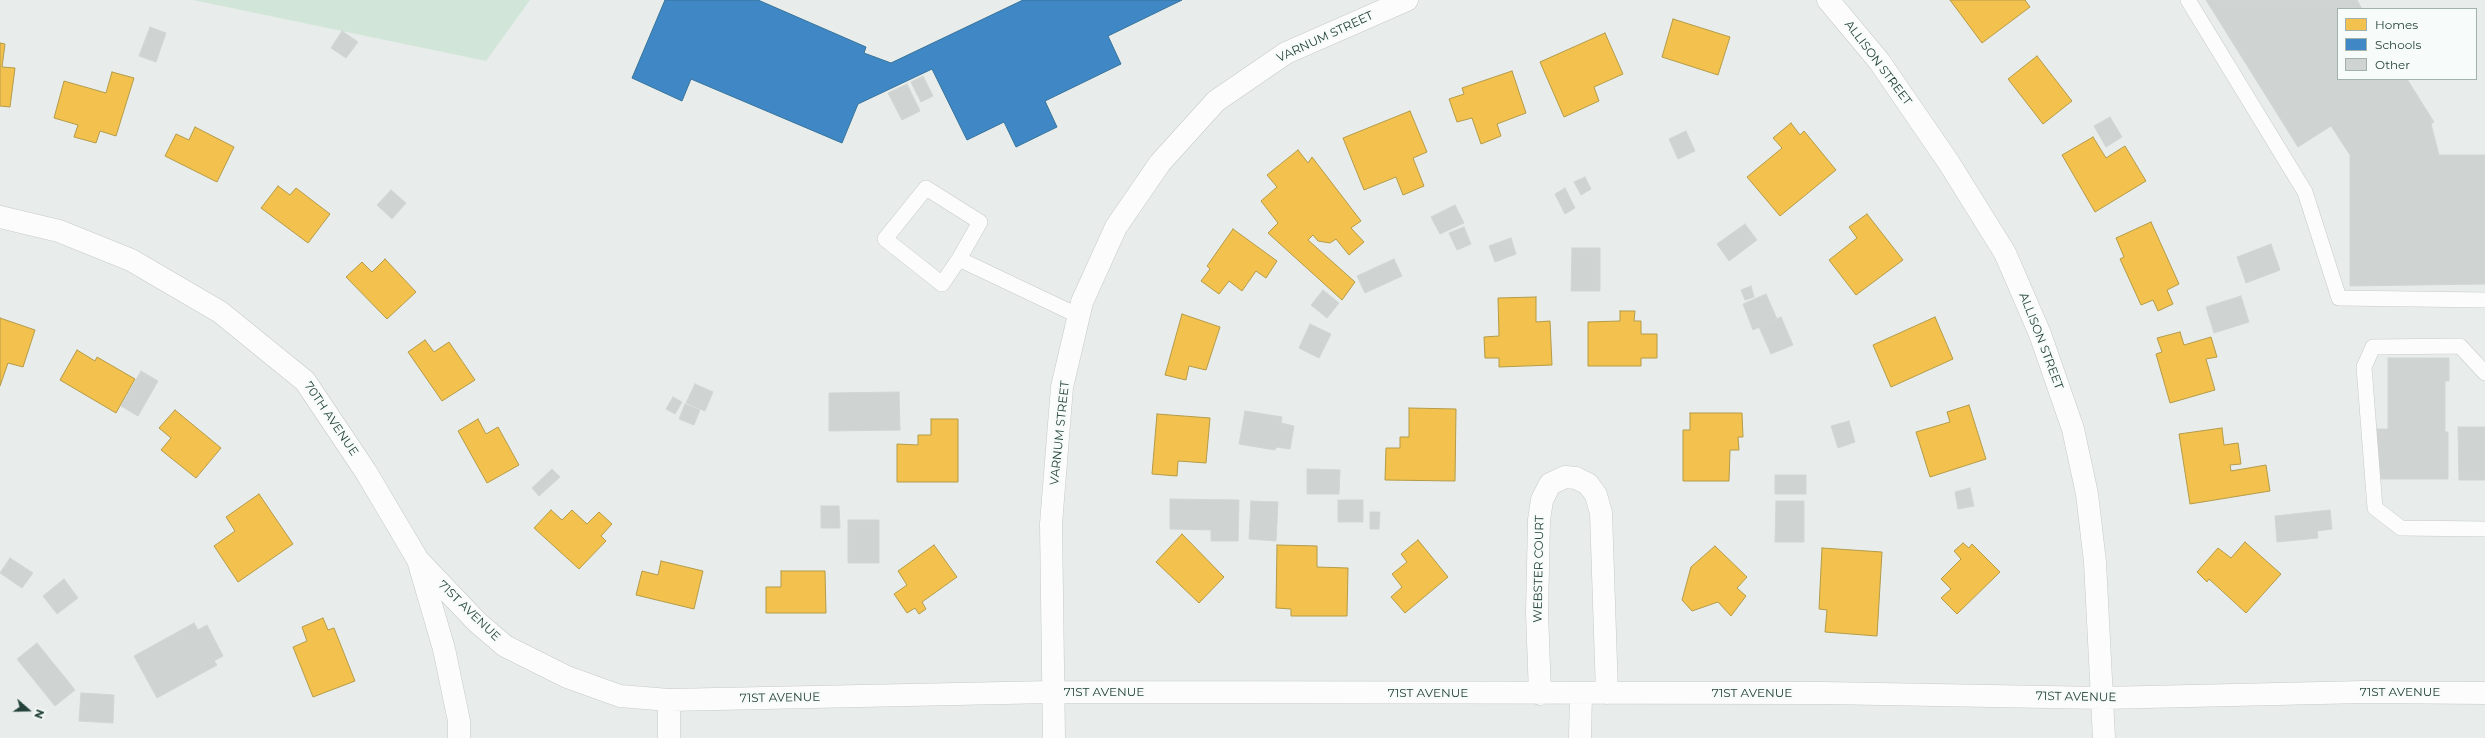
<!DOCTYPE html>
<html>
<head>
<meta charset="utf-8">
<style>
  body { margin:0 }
  #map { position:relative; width:2485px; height:738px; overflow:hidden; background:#e8edeb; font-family:Montserrat,sans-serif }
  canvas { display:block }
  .legend { position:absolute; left:2337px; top:8px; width:140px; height:72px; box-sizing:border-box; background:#f7fbf9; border:1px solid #a3b1ad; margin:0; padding:5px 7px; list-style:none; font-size:12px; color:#24423a }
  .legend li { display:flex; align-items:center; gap:8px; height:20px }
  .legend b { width:20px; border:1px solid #a3b1ad }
  .north { position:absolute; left:8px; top:690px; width:40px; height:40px; -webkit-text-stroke:3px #f7fbf9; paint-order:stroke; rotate:110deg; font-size:11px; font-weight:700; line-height:16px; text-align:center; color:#24423a }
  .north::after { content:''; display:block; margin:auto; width:14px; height:18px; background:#24423a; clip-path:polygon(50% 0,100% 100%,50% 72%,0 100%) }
</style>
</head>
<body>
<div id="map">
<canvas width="2485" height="738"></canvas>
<ul class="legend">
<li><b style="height:11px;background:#f2c14e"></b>Homes</li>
<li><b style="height:11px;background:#3f88c5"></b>Schools</li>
<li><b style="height:11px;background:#cfd4d2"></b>Other</li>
</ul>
<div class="north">N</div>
</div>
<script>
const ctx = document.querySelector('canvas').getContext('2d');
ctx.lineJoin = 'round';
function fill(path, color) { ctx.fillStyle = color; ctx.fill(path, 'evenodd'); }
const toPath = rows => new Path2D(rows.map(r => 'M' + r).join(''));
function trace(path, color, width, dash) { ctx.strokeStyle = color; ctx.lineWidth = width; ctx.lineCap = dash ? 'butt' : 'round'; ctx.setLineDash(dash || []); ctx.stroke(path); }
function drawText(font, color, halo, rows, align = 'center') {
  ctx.font = font + ' Montserrat,sans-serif'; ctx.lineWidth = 4; ctx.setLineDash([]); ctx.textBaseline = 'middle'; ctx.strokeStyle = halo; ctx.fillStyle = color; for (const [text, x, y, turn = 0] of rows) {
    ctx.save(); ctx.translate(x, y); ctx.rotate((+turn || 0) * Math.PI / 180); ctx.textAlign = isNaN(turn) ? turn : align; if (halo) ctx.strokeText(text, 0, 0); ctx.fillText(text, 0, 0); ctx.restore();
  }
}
const green = toPath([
  [193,0,530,0,486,61]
]);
const homes = toPath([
  [1950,0,2025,0,2030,7,1982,43,1950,0],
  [1673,19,1730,37,1718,75,1662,57,1673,19],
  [1605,33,1623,74,1594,87,1599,101,1564,117,1540,62,1605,33],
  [0,43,5,44,2,67,15,68,10,107,0,106,0,43],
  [2037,56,2072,101,2043,124,2008,79,2037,56],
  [1512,71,1526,113,1497,124,1501,136,1481,144,1472,118,1457,122,1449,99,1464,94,1462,88,1512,71],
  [112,72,134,78,116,136,100,131,96,143,74,137,78,125,54,118,64,81,106,93,112,72],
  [1410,111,1427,152,1413,158,1424,186,1403,195,1396,177,1364,190,1343,138,1410,111],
  [1791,123,1800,135,1804,131,1836,170,1780,216,1747,177,1782,148,1773,138,1791,123],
  [195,127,234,147,217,182,165,156,176,134,189,140,195,127],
  [2093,137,2106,158,2125,146,2146,181,2095,212,2062,155,2093,137],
  [1298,150,1308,163,1312,157,1361,221,1351,228,1364,242,1349,255,1336,239,1330,243,1318,241,1313,235,1308,240,1355,282,1342,300,1268,233,1278,223,1261,201,1277,187,1267,175,1298,150],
  [278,186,290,195,296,188,330,214,308,243,261,208,278,186],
  [1867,214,1903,260,1856,295,1829,260,1857,238,1849,227,1867,214],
  [2151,222,2179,284,2167,290,2173,304,2158,311,2153,300,2141,305,2120,259,2124,257,2116,238,2151,222],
  [1233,229,1277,261,1266,278,1256,271,1242,291,1229,281,1219,294,1201,281,1210,269,1207,266,1233,229],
  [385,259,416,292,387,319,346,277,362,262,372,272,385,259],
  [1536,297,1536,322,1550,321,1552,365,1499,367,1499,358,1485,358,1484,337,1499,336,1498,298,1536,297],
  [1620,311,1635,311,1634,321,1641,321,1641,334,1657,334,1657,358,1641,358,1641,366,1588,366,1588,322,1620,321,1620,311],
  [1182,314,1220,327,1206,370,1189,366,1186,380,1165,375,1182,314],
  [1935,317,1953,359,1891,387,1873,345,1935,317],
  [0,318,35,330,23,367,8,363,0,386,0,318],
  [2180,332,2184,345,2211,337,2217,357,2206,359,2215,390,2170,403,2156,354,2162,352,2157,338,2180,332],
  [425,340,434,352,449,342,475,380,442,401,408,352,425,340],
  [77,350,95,361,97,357,135,379,116,413,60,380,77,350],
  [1969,405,1986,459,1930,477,1916,432,1950,422,1947,412,1969,405],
  [1409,408,1456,409,1455,481,1385,480,1386,448,1400,448,1400,437,1409,437,1409,408],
  [175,410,221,448,196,478,161,450,171,438,159,428,175,410],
  [1690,413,1742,413,1743,437,1738,437,1739,450,1730,450,1729,481,1683,481,1683,430,1690,430,1690,413],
  [1157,414,1210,418,1206,463,1178,461,1177,476,1152,474,1157,414],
  [478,419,486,434,498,427,519,465,487,483,458,431,478,419],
  [931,419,958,419,958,482,897,482,897,444,918,445,918,435,931,435,931,419],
  [2222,428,2224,445,2238,443,2241,464,2230,465,2231,471,2266,465,2270,491,2190,504,2179,434,2222,428],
  [259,494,293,544,238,582,214,546,235,531,226,517,259,494],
  [551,510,562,520,572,510,587,524,599,512,612,524,601,536,606,541,579,569,534,528,551,510],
  [1182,534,1224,577,1199,603,1156,562,1182,534],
  [1418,540,1448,577,1405,613,1391,597,1402,587,1392,574,1407,562,1401,554,1418,540],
  [2245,542,2281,574,2246,613,2209,579,2207,582,2197,572,2218,548,2231,558,2245,542],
  [1963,543,1969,548,1972,544,2000,572,1957,614,1941,598,1951,589,1941,579,1961,559,1954,551,1963,543],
  [934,545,957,577,922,602,926,609,919,614,915,608,907,613,894,594,907,585,898,571,934,545],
  [1277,545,1317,546,1317,567,1348,568,1347,616,1291,616,1291,609,1276,608,1277,545],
  [1715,546,1747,577,1737,588,1746,596,1731,616,1718,602,1692,611,1682,600,1691,567,1715,546],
  [1822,548,1882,552,1877,636,1825,632,1827,610,1819,609,1822,548],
  [661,561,703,571,694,609,636,595,642,571,658,575,661,561],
  [781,571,825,571,826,613,766,613,766,587,781,587,781,571],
  [323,618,328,630,334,628,355,681,313,697,293,647,307,641,302,627,323,618]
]);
const schools = toPath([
  [665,0,758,0,866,47,864,53,891,63,1023,0,1182,0,1108,36,1121,64,1045,101,1057,127,1016,147,1004,122,967,140,932,69,858,104,842,143,691,79,682,101,632,78,665,0]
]);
const building = toPath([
  [2206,0,2357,0,2362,9,2338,9,2338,79,2407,79,2434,122,2431,124,2439,155,2485,155,2485,284,2350,286,2350,155,2331,126,2298,147,2206,0],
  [150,27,166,33,156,62,139,56,150,27],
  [342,31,358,42,346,58,331,48,342,31],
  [923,76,933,96,921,102,911,82,923,76],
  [907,84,920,111,902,120,888,93,907,84],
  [2110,117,2122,137,2106,147,2094,126,2110,117],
  [1686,131,1695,151,1678,159,1669,139,1686,131],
  [1585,177,1591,189,1581,195,1574,182,1585,177],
  [1565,188,1575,208,1565,214,1555,194,1565,188],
  [391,190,406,203,392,219,377,205,391,190],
  [1455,205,1464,223,1440,234,1431,217,1455,205],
  [1745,224,1757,240,1729,261,1717,244,1745,224],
  [1464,227,1471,244,1457,250,1449,233,1464,227],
  [1511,238,1516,254,1495,262,1489,246,1511,238],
  [2271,244,2280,270,2246,283,2237,257,2271,244],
  [1572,248,1600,248,1600,291,1571,291,1572,248],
  [1394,259,1402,276,1365,293,1357,276,1394,259],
  [1751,286,1754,297,1745,300,1741,290,1751,286],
  [1323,290,1339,303,1327,318,1311,305,1323,290],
  [1766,294,1777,319,1753,330,1743,304,1766,294],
  [2241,296,2249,322,2214,333,2206,307,2241,296],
  [1781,317,1793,345,1771,354,1759,327,1781,317],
  [1310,324,1331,334,1319,358,1299,348,1310,324],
  [2388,358,2449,358,2449,381,2445,381,2445,432,2448,432,2448,479,2373,479,2374,429,2388,429,2388,358],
  [141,371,158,381,138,416,121,406,141,371],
  [695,384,713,392,705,411,686,403,695,384],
  [899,392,900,430,829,431,829,393,899,392],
  [673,397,682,402,675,414,666,409,673,397],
  [685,404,700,410,694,425,679,419,685,404],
  [1245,411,1282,417,1281,423,1294,426,1290,449,1276,447,1275,450,1239,444,1245,411],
  [1849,421,1855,442,1838,448,1831,426,1849,421],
  [2458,427,2485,427,2485,480,2459,480,2458,427],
  [552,469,560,477,539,496,532,488,552,469],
  [1307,469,1340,470,1339,494,1307,494,1307,469],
  [1775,475,1806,475,1806,494,1775,494,1775,475],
  [1970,488,1974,506,1958,509,1955,492,1970,488],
  [1170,499,1239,500,1238,541,1211,541,1211,530,1170,529,1170,499],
  [1338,500,1363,500,1363,522,1338,522,1338,500],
  [1251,501,1278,502,1276,541,1249,539,1251,501],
  [1776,501,1804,501,1804,542,1775,542,1776,501],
  [821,506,839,506,840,528,821,528,821,506],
  [2330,510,2332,529,2317,531,2318,538,2277,542,2275,516,2330,510],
  [1370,512,1380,512,1379,529,1370,529,1370,512],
  [848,520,879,520,879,563,848,563,848,520],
  [10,558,33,573,22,588,0,573,10,558],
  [64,579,78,598,57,614,43,596,64,579],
  [194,623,198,630,207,625,223,656,214,661,217,665,157,698,134,656,194,623],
  [37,643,75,690,55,706,17,659,37,643],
  [81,693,114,695,113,723,79,721,81,693]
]);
const service = toPath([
  [2188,0,2305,192,2339,298,2485,300],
  [959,259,980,222,926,188,885,239,942,284,959,259,1079,316],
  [2485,373,2460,346,2373,347,2364,367,2375,508,2401,528,2485,529]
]);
const minor = toPath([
  [1828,0,1879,61,1949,163,2005,253,2040,334,2073,429,2087,494,2095,562,2104,738],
  [0,217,59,231,131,260,220,312,305,381,366,472,418,560,444,649,459,721,459,738],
  [418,560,477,622,505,646,567,677,620,696,669,700,1052,692,1824,693,2103,698,2364,692,2485,693],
  [1540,694,1537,613,1539,520,1542,500,1550,484,1565,477,1576,478,1588,484,1596,495,1601,513,1607,693],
  [669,738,669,700],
  [1054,738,1051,524,1062,387,1082,302,1116,227,1160,163,1216,101,1286,53,1407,0],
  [1580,738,1581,693]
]);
const streetNames = [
  ["VARNUM STREET",1325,37,-25],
  ["ALLISON STREET",1878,63,53],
  ["ALLISON STREET",2041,341,69],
  ["70TH AVENUE",331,419,56],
  ["VARNUM STREET",1060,433,-84],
  ["WEBSTER COURT",1539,569,-89],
  ["71ST AVENUE",469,611,44],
  ["71ST AVENUE",1104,692],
  ["71ST AVENUE",2400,692],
  ["71ST AVENUE",1428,693],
  ["71ST AVENUE",1752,693],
  ["71ST AVENUE",2076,697,1],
  ["71ST AVENUE",780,698,-1]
];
fill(green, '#d1e6d8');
fill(homes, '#f2c14e');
trace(homes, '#b49b48', 1);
fill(schools, '#3f88c5');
trace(schools, '#37739b', 1);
fill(building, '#cfd4d2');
trace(building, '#d1d6d4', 1);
trace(service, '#c5cac8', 16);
trace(minor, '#c5cac8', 23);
trace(service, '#fcfcfc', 15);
trace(minor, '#fcfcfc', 22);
drawText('12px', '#24423a', '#f7fbf9', streetNames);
</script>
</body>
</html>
